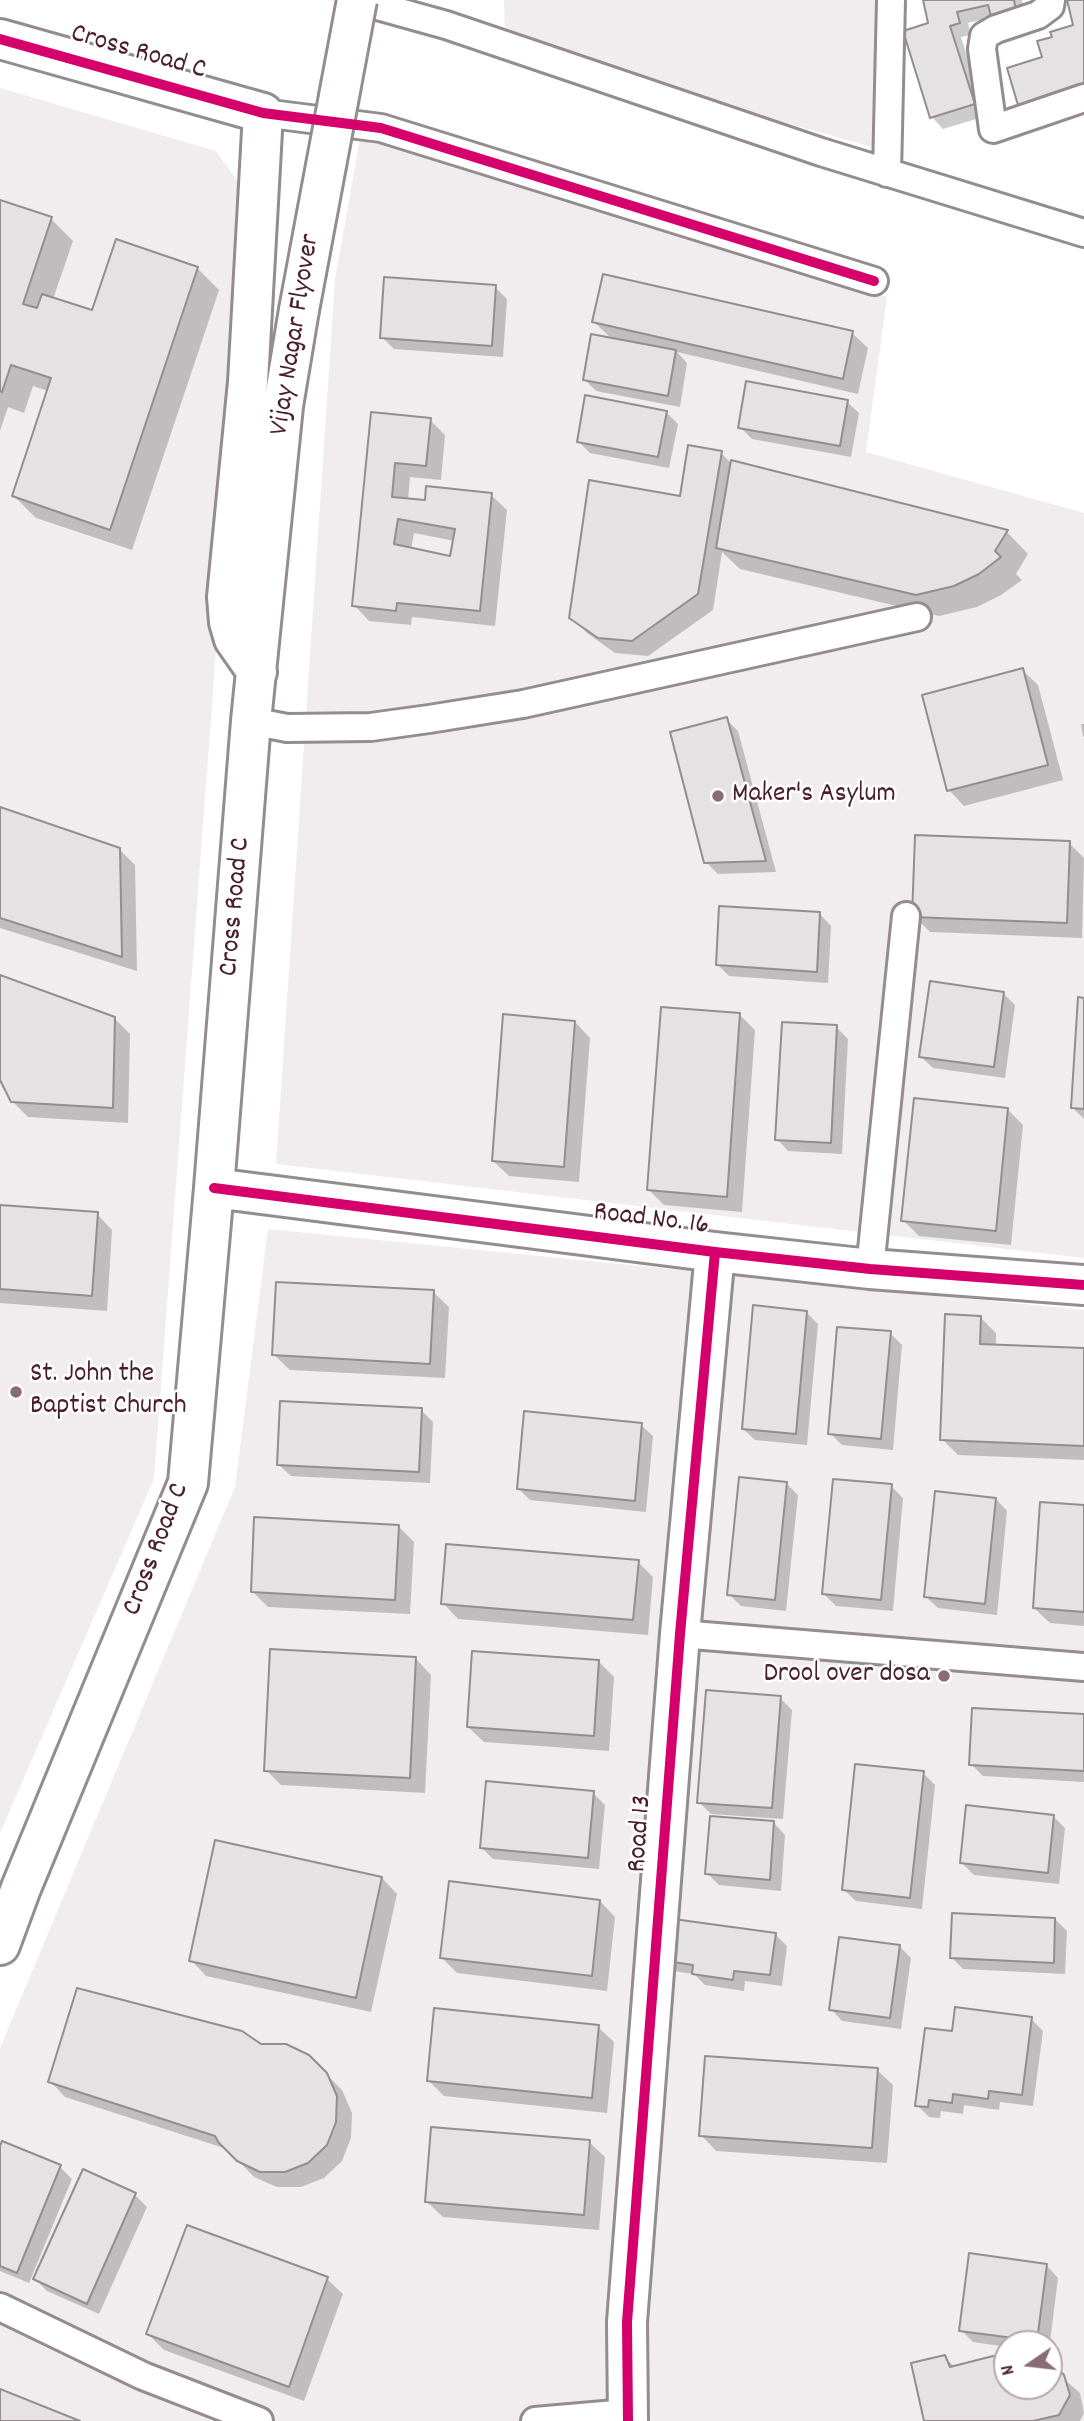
<!DOCTYPE html>
<html>
<head>
<meta charset="utf-8">
<style>
  body { margin:0 }
  #map { position:relative; width:1084px; height:2421px; overflow:hidden; background:#fff; font-family:Dekko,sans-serif }
  canvas { display:block }
  .north { position:absolute; left:993px; top:2330px; width:70px; height:70px; box-sizing:border-box; background:#fff; border:2px solid #b7a5aa; border-radius:50%; rotate:256deg; font-size:19px; font-weight:700; line-height:28px; text-align:center; color:#4a1f2b }
  .north::after { content:''; display:block; margin:auto; width:24px; height:32px; background:#896d75; clip-path:polygon(50% 0,100% 100%,50% 72%,0 100%) }
</style>
</head>
<body>
<div id="map">
<canvas width="1084" height="2421"></canvas>
<div class="north">N</div>
</div>
<script>
const ctx = document.querySelector('canvas').getContext('2d');
ctx.lineJoin = 'round';
function fill(path, color) { ctx.fillStyle = color; ctx.fill(path, 'evenodd'); }
const toPath = rows => new Path2D(rows.map(r => 'M' + r).join(''));
function trace(path, color, width, dash) { ctx.strokeStyle = color; ctx.lineWidth = width; ctx.lineCap = dash ? 'butt' : 'round'; ctx.setLineDash(dash || []); ctx.stroke(path); }
function drawText(font, color, halo, rows, align = 'center') {
  ctx.font = font + ' Dekko,sans-serif'; ctx.lineWidth = 5; ctx.setLineDash([]); ctx.textBaseline = 'middle'; ctx.strokeStyle = halo; ctx.fillStyle = color; for (const [text, x, y, turn = 0] of rows) {
    ctx.save(); ctx.translate(x, y); ctx.rotate((+turn || 0) * Math.PI / 180); ctx.textAlign = isNaN(turn) ? turn : align; if (halo) ctx.strokeText(text, 0, 0); ctx.fillText(text, 0, 0); ctx.restore();
  }
}
const built = toPath([
  [504,0,887,0,886,151,505,44],
  [0,88,216,151,250,198,154,1479,0,1833],
  [360,138,887,297,866,452,1084,513,1084,1258,276,1164,335,279],
  [268,1229,1084,1310,1084,2421,0,2421,0,2048,235,1487],
  [1007,2344,1049,2344,1049,2386,1007,2386]
]);
const shadow = toPath([
  [924,0,1022,0,1027,22,994,17,968,23,971,35,961,37,986,116,943,129,932,117,930,25],
  [0,202,51,219,73,241,53,299,93,313,197,268,219,290,132,550,36,518,14,496,48,391,33,386,24,413,8,407,0,431],
  [495,287,507,299,503,357,394,349,382,337],
  [594,322,852,333,868,348,858,394,677,352,687,363,680,407,596,391,584,379,613,340],
  [847,402,859,413,851,457,752,439,740,427],
  [666,412,678,424,669,468,590,453,578,441],
  [373,414,430,420,445,435,441,480,410,477,408,500,427,502,491,495,507,510,495,626,412,617,411,625,369,621,354,605],
  [414,533,455,541,452,558,411,550],
  [721,453,732,464,1007,532,1028,554,1016,574,1022,580,1001,595,977,607,939,616,740,569,722,552,713,610,648,656,615,653,587,633,571,617],
  [1022,670,1038,685,1063,780,964,806,949,790],
  [726,719,738,731,776,872,718,874,706,862],
  [1081,724,1084,724,1084,737,1083,736],
  [0,809,119,849,135,865,137,971,0,928],
  [1069,843,1084,858,1082,938,930,932,914,916],
  [820,914,831,926,828,983,729,976,718,965],
  [0,977,114,1018,130,1034,128,1123,28,1117,12,1101,0,1076],
  [1003,993,1015,1005,1005,1078,933,1068,921,1057],
  [1084,1000,1084,1119,1073,1108],
  [740,1015,755,1030,742,1212,664,1205,649,1190],
  [575,1022,590,1038,579,1182,509,1176,493,1161],
  [836,1027,848,1039,842,1154,788,1151,777,1139],
  [1007,1109,1023,1125,1011,1245,919,1236,903,1220],
  [0,1207,97,1214,112,1230,107,1311,0,1303],
  [433,1292,449,1307,445,1378,290,1370,274,1355],
  [807,1313,818,1324,807,1445,755,1440,743,1429],
  [981,1318,996,1333,996,1346,1084,1350,1084,1460,958,1455,942,1439],
  [890,1333,902,1345,893,1450,842,1445,830,1433],
  [421,1410,433,1422,430,1483,291,1476,279,1465],
  [641,1425,653,1436,646,1512,530,1500,519,1489],
  [786,1483,798,1495,786,1611,741,1606,729,1594],
  [891,1486,903,1498,893,1611,836,1606,824,1594],
  [996,1499,1007,1511,997,1615,938,1608,926,1597],
  [1084,1506,1084,1626,1050,1623,1034,1608],
  [398,1526,414,1542,410,1614,268,1607,252,1591],
  [638,1562,653,1577,648,1635,458,1619,443,1603],
  [416,1659,431,1675,425,1793,281,1785,266,1770],
  [598,1661,614,1677,609,1751,484,1742,468,1727],
  [780,1698,792,1710,783,1819,711,1814,699,1802],
  [1084,1716,1084,1782,983,1776,971,1764],
  [923,1773,935,1785,922,1909,856,1901,844,1890],
  [593,1793,605,1805,599,1869,493,1859,482,1848],
  [1053,1816,1065,1828,1059,1884,974,1875,962,1863],
  [774,1823,785,1835,781,1891,719,1885,707,1873],
  [382,1878,397,1894,371,2012,206,1976,191,1960],
  [600,1901,615,1917,607,1991,457,1973,441,1957],
  [1055,1919,1067,1931,1065,1974,963,1969,951,1957],
  [775,1934,787,1946,782,1986,745,1981,744,1991,705,1985,694,1974,673,1971,662,1959],
  [899,1946,911,1958,901,2029,842,2021,831,2009],
  [1031,2019,1043,2031,1033,2106,1000,2102,999,2110,964,2105,963,2114,941,2111,940,2118,929,2117,917,2105,954,2033],
  [598,2027,614,2042,607,2113,444,2096,428,2080],
  [261,2046,325,2073,342,2090,352,2113,351,2138,342,2161,324,2178,301,2187,277,2187,254,2177,227,2149,65,2097,50,2081],
  [877,2070,893,2085,887,2163,716,2151,701,2135],
  [589,2142,605,2157,599,2230,443,2217,427,2202],
  [0,2151,60,2167,72,2179,29,2283,0,2271],
  [135,2195,147,2207,99,2314,47,2291,35,2279],
  [188,2227,327,2279,343,2294,304,2401,164,2350,148,2334],
  [1047,2266,1058,2278,1049,2350,1049,2344,1007,2344,1007,2347,973,2342,961,2330],
  [944,2357,955,2367,1007,2361,1007,2386,1049,2386,1049,2366,1080,2393,1084,2413,1080,2421,926,2421]
]);
const building = toPath([
  [923,0,1014,0,1016,11,991,16,988,5,957,12,960,23,950,26,975,104,930,118,903,31,928,23,923,0],
  [1067,0,1084,0,1084,93,1020,112,1007,68,1042,57,1037,41,1052,37,1050,32,1073,25,1067,0],
  [0,200,52,217,23,304,37,308,42,294,92,310,116,239,198,267,110,530,12,496,51,378,11,365,2,392,0,391,0,200],
  [603,274,853,331,843,379,592,322,603,274],
  [384,277,496,285,492,346,380,338,384,277],
  [591,334,676,350,668,396,583,380,591,334],
  [746,381,848,400,840,446,738,428,746,381],
  [585,395,667,411,658,457,577,442,585,395],
  [371,412,431,418,426,466,395,463,392,497,425,500,426,486,492,493,480,611,397,603,396,611,352,606,371,412],
  [398,519,455,529,450,556,394,544,398,519],
  [688,445,722,451,698,594,632,641,598,638,569,618,589,480,680,496,688,445],
  [731,460,1008,530,995,551,1001,557,979,574,954,586,916,595,716,548,731,460],
  [1023,668,1048,765,947,791,922,695,1023,668],
  [727,717,766,861,704,863,670,732,727,717],
  [0,807,120,848,122,957,0,918,0,807],
  [915,835,1070,841,1067,923,912,917,915,835],
  [719,906,820,912,817,972,716,965,719,906],
  [0,975,115,1017,113,1108,11,1102,0,1080,0,975],
  [930,981,1004,992,994,1067,919,1057,930,981],
  [1078,997,1084,998,1084,1109,1071,1108,1078,997],
  [661,1007,740,1013,727,1197,647,1190,661,1007],
  [503,1014,575,1021,564,1167,492,1161,503,1014],
  [782,1022,837,1025,831,1143,775,1140,782,1022],
  [914,1098,1008,1108,996,1231,901,1221,914,1098],
  [0,1205,98,1212,92,1296,0,1289,0,1205],
  [276,1282,434,1290,430,1364,272,1355,276,1282],
  [753,1305,807,1311,796,1434,742,1429,753,1305],
  [945,1314,981,1316,980,1344,1084,1348,1084,1446,940,1440,945,1314],
  [837,1327,891,1331,881,1439,828,1434,837,1327],
  [280,1401,422,1408,419,1472,277,1465,280,1401],
  [524,1411,642,1423,635,1501,517,1489,524,1411],
  [739,1477,787,1482,775,1600,727,1595,739,1477],
  [833,1479,892,1484,881,1600,822,1594,833,1479],
  [935,1491,996,1498,985,1604,924,1597,935,1491],
  [1040,1502,1084,1505,1084,1612,1033,1608,1040,1502],
  [254,1517,399,1525,395,1600,251,1592,254,1517],
  [446,1544,639,1560,633,1620,441,1604,446,1544],
  [270,1649,416,1657,410,1778,264,1771,270,1649],
  [472,1651,599,1660,594,1736,467,1727,472,1651],
  [706,1690,781,1696,772,1808,697,1803,706,1690],
  [972,1708,1084,1714,1084,1771,969,1765,972,1708],
  [855,1764,924,1771,910,1898,842,1890,855,1764],
  [486,1781,594,1791,588,1858,480,1848,486,1781],
  [966,1805,1054,1815,1048,1873,960,1863,966,1805],
  [710,1816,774,1821,770,1880,705,1874,710,1816],
  [215,1840,382,1877,356,1998,189,1961,215,1840],
  [449,1881,600,1900,592,1976,440,1958,449,1881],
  [952,1913,1055,1918,1054,1963,950,1958,952,1913],
  [666,1918,776,1933,770,1975,734,1971,733,1980,692,1974,693,1965,660,1960,666,1918],
  [839,1937,900,1945,890,2018,829,2010,839,1937],
  [77,1988,242,2031,261,2044,286,2044,309,2055,327,2073,337,2096,336,2122,327,2145,308,2163,285,2172,260,2172,237,2161,219,2143,215,2136,48,2082,77,1988],
  [955,2007,1032,2017,1022,2095,989,2091,988,2099,953,2094,952,2103,929,2100,928,2107,915,2106,925,2028,952,2031,955,2007],
  [434,2008,599,2025,592,2098,427,2081,434,2008],
  [705,2056,878,2068,872,2148,699,2136,705,2056],
  [431,2127,590,2140,584,2215,425,2202,431,2127],
  [2,2141,61,2165,17,2273,0,2266,0,2146,2,2141],
  [83,2169,136,2193,87,2304,33,2279,83,2169],
  [187,2225,328,2277,289,2387,146,2334,187,2225],
  [969,2253,1047,2264,1037,2341,959,2331,969,2253],
  [945,2355,950,2367,993,2356,1007,2360,1007,2386,1049,2386,1049,2364,1053,2364,1064,2375,1070,2395,1059,2415,1033,2421,924,2421,911,2363,945,2355],
  [0,2389,80,2421,0,2421,0,2389]
]);
const street = toPath([
  [356,0,446,25,821,152,1084,233],
  [1051,0,1050,6,1038,15,996,29,984,36,982,49,993,129,1084,98],
  [263,113,381,128,874,281],
  [887,173,891,0],
  [251,721,287,728,371,727,429,719,523,704,917,617],
  [870,1269,906,916],
  [680,1634,1084,1667],
  [0,2307,143,2376,259,2421],
  [535,2421,627,2413]
]);
const secondary = toPath([
  [0,39,263,113,248,382,227,597,229,622,234,639,257,672],
  [214,1188,715,1252,870,1269,1084,1285],
  [0,1945,21,1888,188,1483,214,1188,251,721,283,406,299,310],
  [628,2421,627,2322,680,1634,715,1252]
]);
const secondaryBridge = toPath([
  [299,310,357,0]
]);
const cycleway = toPath([
  [0,39,263,113,381,128,874,281],
  [214,1188,715,1252,870,1269,1084,1285],
  [628,2421,627,2322,680,1634,715,1252]
]);
const markers = [
  [718,796,7,"#896d75"],
  [16,1392,7,"#896d75"],
  [944,1676,7,"#896d75"]
];
const streetNames = [
  ["Cross Road C",138,54,16],
  ["Vijay Nagar Flyover",297,335,-81],
  ["Cross Road C",237,907,-85],
  ["Road No. 16",651,1221,7],
  ["Cross Road C",158,1550,-69],
  ["Road 13",642,1834,-86]
];
const poiNames = [
  ["Maker's Asylum",732,796],
  ["St. John the",30,1376],
  ["Baptist Church",30,1408],
  ["Drool over dosa",930,1676,"right"]
];
fill(built, '#f1edee');
fill(shadow, '#0003');
fill(building, '#e4e2e3');
trace(building, '#948c8e', 2);
trace(street, '#948c8e', 32);
trace(secondary, '#948c8e', 44);
trace(street, '#fff', 26);
trace(secondary, '#fff', 38);
trace(secondaryBridge, '#948c8e', 44, []);
trace(secondaryBridge, '#fff', 38);
trace(cycleway, '#d6006c', 10);
for (const [x, y, r, color] of markers) { const dot = new Path2D(); dot.arc(x, y, r, 0, 2 * Math.PI); ctx.fillStyle = color; ctx.fill(dot); trace(dot, '#fff', 2.5); }
drawText('28px', '#4a1f2b', '#fff', streetNames);
drawText('28px', '#4a1f2b', '#fff', poiNames, 'left');
</script>
</body>
</html>
